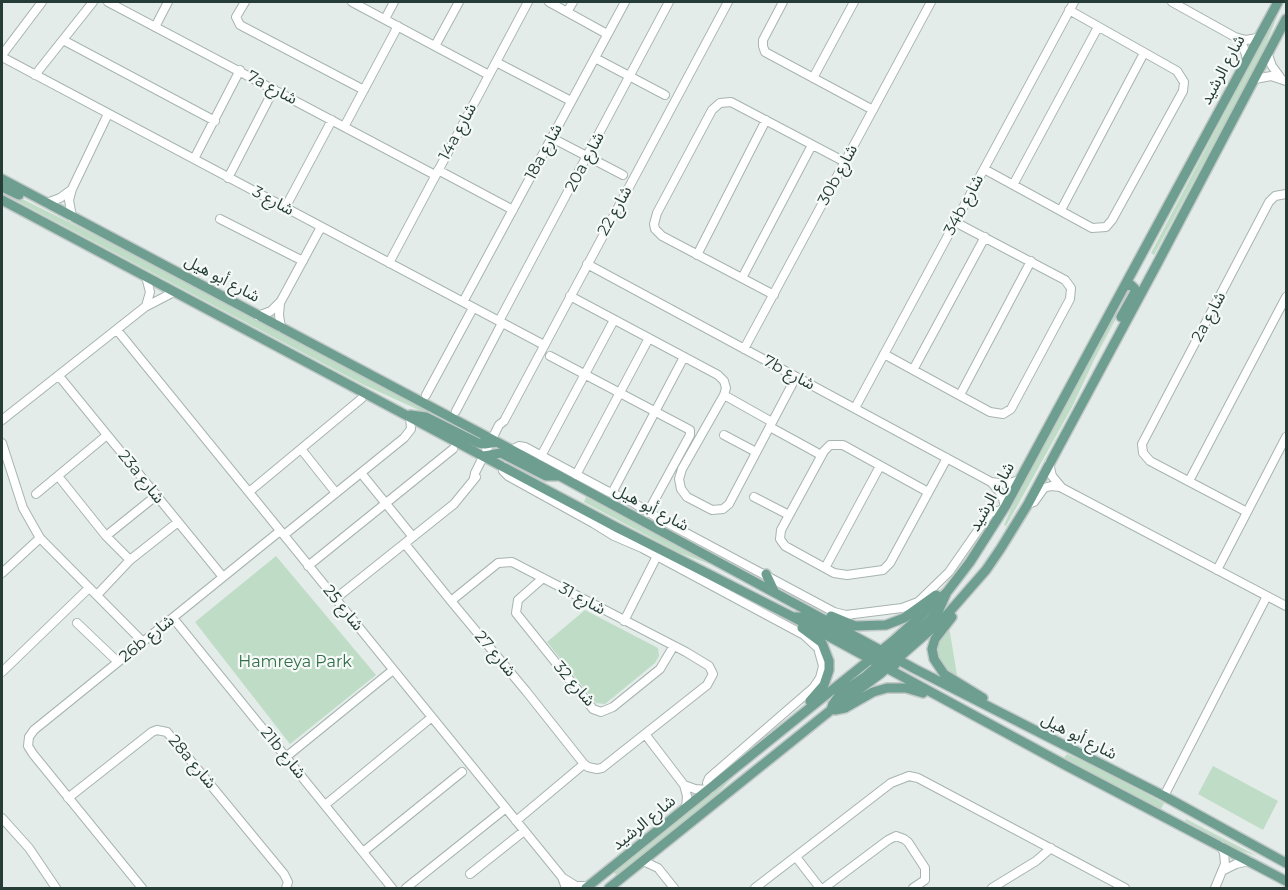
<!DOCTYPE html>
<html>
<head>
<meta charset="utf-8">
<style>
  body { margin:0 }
  #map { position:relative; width:1288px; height:890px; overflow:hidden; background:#e4ece9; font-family:Montserrat,sans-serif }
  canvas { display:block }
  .frame { position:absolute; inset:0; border:3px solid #253d36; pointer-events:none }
</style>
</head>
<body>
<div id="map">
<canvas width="1288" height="890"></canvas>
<div class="frame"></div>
</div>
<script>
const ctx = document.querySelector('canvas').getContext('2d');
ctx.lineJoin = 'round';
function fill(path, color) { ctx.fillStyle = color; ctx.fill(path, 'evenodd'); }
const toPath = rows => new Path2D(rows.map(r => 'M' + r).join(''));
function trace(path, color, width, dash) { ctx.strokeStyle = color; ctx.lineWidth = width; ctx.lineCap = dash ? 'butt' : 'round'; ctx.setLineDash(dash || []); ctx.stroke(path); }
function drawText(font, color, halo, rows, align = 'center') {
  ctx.font = font + ' Montserrat,"Noto Sans Arabic",sans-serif'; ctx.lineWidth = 4.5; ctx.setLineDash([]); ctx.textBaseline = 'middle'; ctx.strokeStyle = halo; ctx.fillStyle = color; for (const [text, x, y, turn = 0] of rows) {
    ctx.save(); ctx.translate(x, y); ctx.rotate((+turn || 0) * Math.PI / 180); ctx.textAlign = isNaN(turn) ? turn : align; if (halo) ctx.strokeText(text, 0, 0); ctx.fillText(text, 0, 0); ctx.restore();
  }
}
const green = toPath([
  [1283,2,1262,54,1154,255,1151,253],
  [2,189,99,237,470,433,469,436,419,410,362,384,2,193],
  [1125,294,1128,296,1095,358,1072,407,1006,526,1004,525,1022,484],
  [586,497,669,539,731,572,680,553,584,502],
  [276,556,376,675,290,744,195,622],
  [585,610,658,648,659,656,655,663,605,704,596,703,547,642],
  [949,627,957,675,956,677,948,672,939,662,937,650,940,639],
  [1067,754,1092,765,1164,803,1161,809,1064,758],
  [1213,766,1278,801,1263,830,1198,794],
  [739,771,713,798,617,876,614,872],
  [1186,819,1257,856,1236,849,1185,821]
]);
const minor = toPath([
  [108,2,435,175],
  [245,2,236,17,240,25,364,90],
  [352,2,489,75],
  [549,2,607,34],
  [783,2,763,40,763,46,765,52,873,110],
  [1172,2,1235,37,1246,40,1257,38],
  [567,12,573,2],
  [385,19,394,2],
  [155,27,168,2],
  [1236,38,1243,46,1247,58],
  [63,40,215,121],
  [435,46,459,2],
  [2,55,42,2],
  [1268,55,1272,66,1280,77],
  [2,57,544,345],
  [595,58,665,95],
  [496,62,571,101],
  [35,75,93,2],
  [813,78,854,2],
  [1255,79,1271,76,1286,81],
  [344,127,398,26],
  [552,138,623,175],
  [194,159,240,70],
  [984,169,1092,228,1106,227,1112,220,1183,91,1184,82,1177,71,1069,10],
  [438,170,513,210],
  [228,178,274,89],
  [1013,185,1098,27],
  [47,203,60,198,71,190],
  [285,208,332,120],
  [1061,210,1144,53],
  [72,217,69,200,72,189,108,114],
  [220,219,303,261],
  [697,255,766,120],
  [389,263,528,2],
  [587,264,991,482,1007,484,1019,480],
  [742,278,812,145],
  [774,295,662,236,655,229,654,224,657,213,712,110,720,103,731,102,845,162],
  [570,296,718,375,724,381,726,388,724,395,682,469,679,479,681,489,687,497,712,510,723,509,729,504,796,377],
  [463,302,625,2],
  [280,303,279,315,281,328],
  [146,306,150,292,146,277],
  [258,316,271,311,281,301,321,227],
  [499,321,669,2],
  [117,330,562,877,566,888],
  [744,349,931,2],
  [884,354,990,412,1003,414,1011,409,1070,299,1071,288,1065,280,955,222],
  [550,356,690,430,690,435,648,512],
  [913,370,985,237],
  [59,376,223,577],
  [426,395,473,308],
  [724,395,772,422],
  [960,395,1031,261],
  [855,408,1074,2],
  [456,411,502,323],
  [2,420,145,307,174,292],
  [770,427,821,455],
  [724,435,756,452],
  [2,443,23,508,40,538,143,642],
  [301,449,336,493],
  [512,450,519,446,525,447,607,491,632,502,660,519,834,612,846,615,902,608,918,602,949,572,990,513,1004,509],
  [541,456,614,320],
  [1049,463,1052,476,1062,488,1286,606],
  [503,466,503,471,508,476,593,523,614,536,642,548,804,635,818,648,823,666,820,678,813,688,709,778,707,783,709,790,695,789,684,785],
  [361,473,413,537],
  [576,475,649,338],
  [58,476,106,536,130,560],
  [474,478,475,473,499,425,504,421,728,2],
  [1189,481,1286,297],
  [992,483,1002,495,1005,507],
  [249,492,361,399],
  [928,492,843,445,830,445,824,451,781,530,780,539,785,546,834,573,847,575,883,570,890,563,947,458],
  [612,493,684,357],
  [36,494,107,435],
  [754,497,789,515],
  [1028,504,1034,502,1044,488,1051,486,1060,487],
  [1247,512,1150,461,1143,453,1142,444,1269,202,1275,196,1286,194],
  [284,535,404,438,411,429,410,417],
  [106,536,157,495],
  [405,544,451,601,526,691,584,764,588,767,597,769,602,768,707,685,713,674,709,666,686,652,512,562,498,563,451,601],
  [308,566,453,449],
  [825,568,880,466],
  [1217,570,1286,437],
  [2,573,40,538],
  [543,578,518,600,516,613,593,709,601,712,613,707,660,669,673,647],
  [97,595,130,560,178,522],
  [335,599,454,504,476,477],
  [173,618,392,888],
  [624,621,657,556],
  [77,623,118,662],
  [2,672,89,588],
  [645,734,684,785,687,796,686,808],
  [286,757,393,670],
  [1164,796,1267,596],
  [68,798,152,732,157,730,167,732,284,874,288,882,286,888],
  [325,805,432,717],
  [2,818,29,848,56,888],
  [516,821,584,764],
  [363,852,462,772],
  [796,857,820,888],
  [643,861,658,868,674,888],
  [1224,870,1236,864,1249,861],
  [470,874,524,831],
  [563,878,576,886,590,886],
  [142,888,33,754,28,746,29,737,34,730,280,531],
  [406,888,506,808],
  [755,888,891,783,909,776,918,778,1125,888],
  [824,888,888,840,896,836,904,839,908,842,925,868,925,880,913,888],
  [992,888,1036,861,1051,848],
  [1215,888,1225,864,1224,853,1221,846]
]);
const major = toPath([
  [2,179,512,450,915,669,1164,796,1286,863],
  [2,187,19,195],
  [2,200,616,527,793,617,1067,766,1286,881],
  [1121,317,1135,292,1135,289,1131,285,1125,286],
  [410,415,426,417,478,443,485,444,497,442],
  [484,456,501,453,546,476,559,476],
  [766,574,774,591],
  [831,616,855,626,886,625,904,618,936,595],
  [795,617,808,617,815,620,895,665],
  [952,617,935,639,932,649,934,659,944,674,983,698],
  [802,628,822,643,829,661,829,670,824,685,810,701],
  [831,710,833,704,840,694,866,676,931,619,939,610,946,594],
  [835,710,845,708,873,692,887,688,906,688,923,693],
  [586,888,893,641,947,592,970,562,1005,507,1278,2],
  [609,888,831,710,880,674,944,618,986,570,1001,548,1028,504,1157,264,1286,19]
]);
const streetNames = [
  ["شارع الرشيد",1223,70,-62],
  ["7a شارع",272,88,28],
  ["14a شارع",458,132,-62],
  ["18a شارع",544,152,-62],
  ["20a شارع",585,162,-62],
  ["30b شارع",838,175,-62],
  ["شارع 3",273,201,28],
  ["34b شارع",964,205,-62],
  ["شارع 22",615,211,-61],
  ["شارع أبو هيل",222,279,28],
  ["2a شارع",1209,317,-62],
  ["7b شارع",789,373,28],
  ["23a شارع",141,477,51],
  ["شارع الرشيد",992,497,-61],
  ["شارع أبو هيل",651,508,28],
  ["شارع 31",582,599,28],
  ["شارع 25",343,608,51],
  ["26b شارع",147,639,-39],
  ["شارع 27",495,654,50],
  ["شارع 32",574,684,49],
  ["شارع أبو هيل",1079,737,27],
  ["21b شارع",283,753,51],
  ["28a شارع",192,762,50],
  ["شارع الرشيد",644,823,-39]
];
const parkNames = [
  ["Hamreya Park",295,662]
];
fill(green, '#bfdcc6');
trace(minor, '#a7b4b0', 10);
trace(major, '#c2c9c7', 12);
trace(minor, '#fff', 8);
trace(major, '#6d9e90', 9);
drawText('16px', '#253d36', '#f5f9f7', streetNames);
drawText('16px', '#327048', '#f5f9f7', parkNames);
</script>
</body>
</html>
